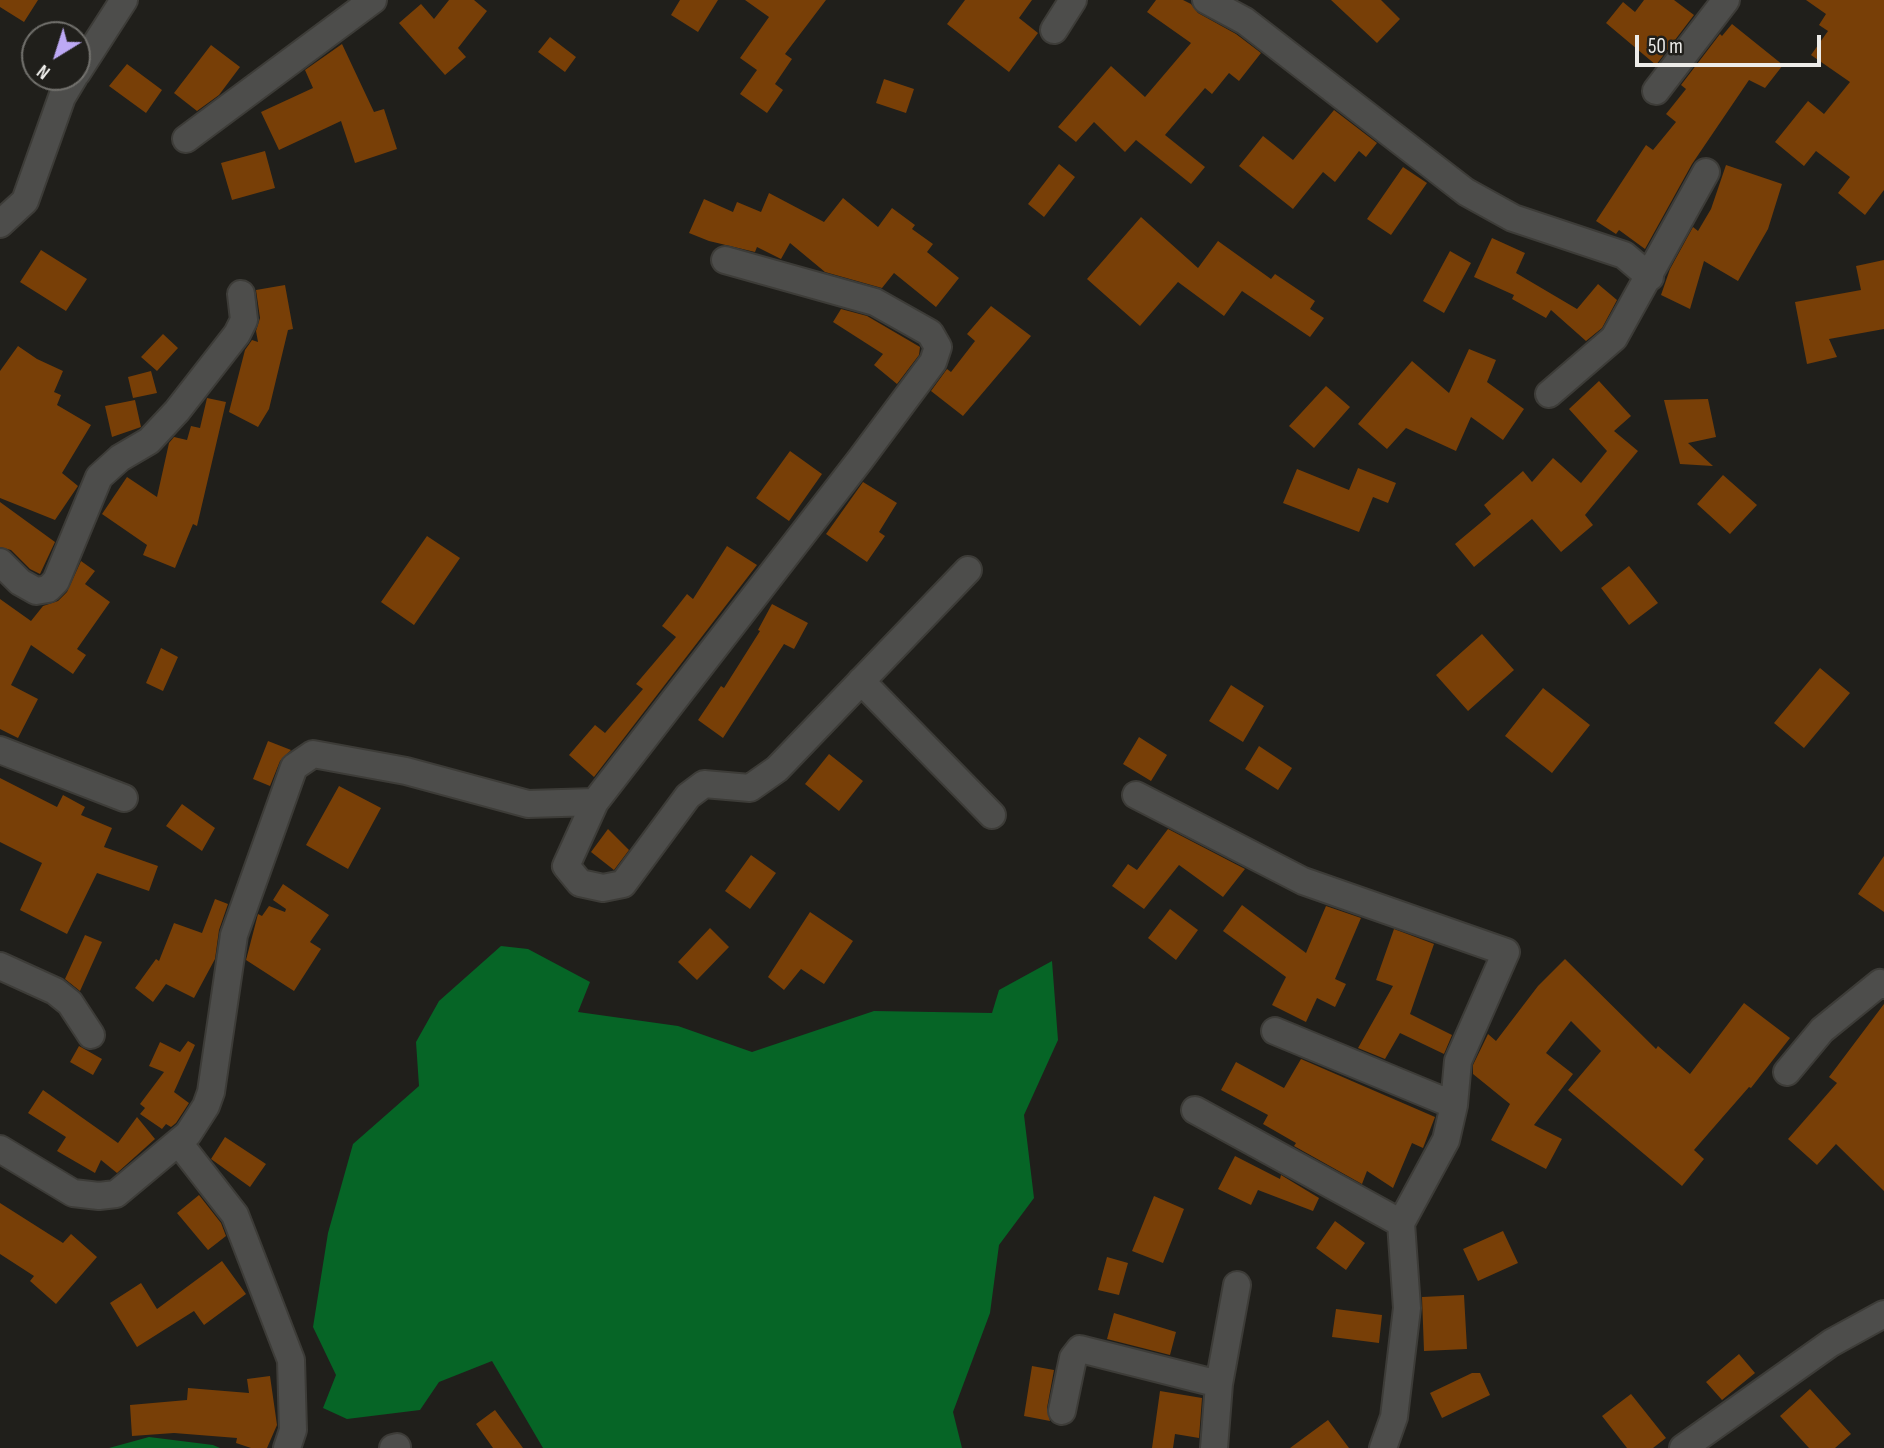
<!DOCTYPE html>
<html>
<head>
<meta charset="utf-8">
<style>
  body { margin:0 }
  #map { position:relative; width:1884px; height:1448px; overflow:hidden; background:#201f1b; font-family:"Sofia Sans Condensed",sans-serif }
  canvas { display:block }
  .north { position:absolute; left:21px; top:21px; width:70px; height:70px; box-sizing:border-box; background:#201f1b; border:2px solid #72716d; border-radius:50%; rotate:218deg; font-size:19px; font-weight:700; line-height:28px; text-align:center; color:#edece9 }
  .north::after { content:''; display:block; margin:auto; width:24px; height:32px; background:#bda9f5; clip-path:polygon(50% 0,100% 100%,50% 72%,0 100%) }
  .scale { position:absolute; left:1635px; top:35px; width:186px; height:32px; box-sizing:border-box; border:4px solid #edece9; border-top:0; padding-left:9px; font-size:21px; line-height:24px; white-space:nowrap; color:#edece9; -webkit-text-stroke:5px #201f1b; paint-order:stroke }
</style>
</head>
<body>
<div id="map">
<canvas width="1884" height="1448"></canvas>
<div class="north">N</div>
<div class="scale">50 m</div>
</div>
<script>
const ctx = document.querySelector('canvas').getContext('2d');
ctx.lineJoin = 'round';
function fill(path, color) { ctx.fillStyle = color; ctx.fill(path, 'evenodd'); }
const toPath = rows => new Path2D(rows.map(r => 'M' + r).join(''));
function trace(path, color, width, dash) { ctx.strokeStyle = color; ctx.lineWidth = width; ctx.lineCap = dash ? 'butt' : 'round'; ctx.setLineDash(dash || []); ctx.stroke(path); }
const water = toPath([
  [501,946,528,949,590,982,578,1012,678,1026,752,1052,874,1011,992,1013,999,990,1052,961,1058,1040,1024,1115,1034,1198,999,1245,990,1313,953,1412,962,1448,543,1448,492,1361,439,1382,420,1410,347,1419,323,1408,336,1375,313,1327,328,1233,353,1144,419,1086,416,1042,439,1001],
  [149,1437,213,1445,220,1448,109,1448]
]);
const building = toPath([
  [0,0,38,0,24,22,0,7],
  [449,0,474,0,487,11,458,48,466,57,445,75,399,23,421,4,434,19],
  [680,0,718,0,698,32,671,15],
  [745,0,826,0,785,54,792,59,775,84,783,90,767,113,740,94,757,70,740,58,769,17],
  [965,0,1032,0,1019,18,1038,33,1009,72,947,24],
  [1156,0,1183,0,1191,4,1198,13,1236,34,1261,53,1239,81,1229,73,1212,94,1205,88,1165,135,1205,167,1191,184,1136,140,1125,152,1094,122,1076,142,1058,127,1111,66,1145,97,1191,43,1147,12],
  [1331,0,1381,0,1400,19,1377,43],
  [1644,0,1674,0,1694,15,1656,65,1606,23,1623,2,1635,12],
  [1806,0,1884,0,1884,190,1865,215,1838,193,1850,177,1816,151,1804,166,1775,142,1808,101,1824,114,1850,82,1811,55,1828,31,1819,25,1826,14],
  [1732,24,1783,65,1765,88,1749,80,1692,164,1645,249,1619,230,1616,234,1596,221,1646,145,1653,150,1676,122,1666,114,1686,89,1681,85,1720,34,1722,36],
  [550,37,576,57,565,72,538,52],
  [342,44,374,112,384,109,397,149,355,163,341,121,279,150,261,112,313,88,305,70],
  [211,45,240,67,219,95,197,111,174,93],
  [127,64,162,90,146,113,109,86],
  [884,79,914,89,906,113,876,103],
  [1334,110,1377,143,1366,157,1359,151,1335,182,1323,172,1293,209,1239,166,1263,136,1293,160],
  [265,151,275,188,232,200,221,163],
  [1059,164,1075,177,1044,217,1028,204],
  [1726,165,1782,184,1768,229,1738,281,1704,261,1690,309,1661,295,1670,269,1693,227,1698,231,1711,209],
  [1403,167,1427,183,1391,235,1367,219],
  [769,193,824,222,843,198,878,227,892,208,915,225,912,229,933,244,927,252,959,278,936,307,894,273,882,288,825,272,790,243,781,259,757,247,755,252,709,241,689,233,704,199,733,212,737,202,761,212],
  [1141,217,1198,268,1218,241,1271,279,1275,274,1315,301,1310,309,1324,318,1310,337,1242,291,1224,316,1178,282,1140,326,1087,279],
  [1492,238,1525,253,1516,273,1577,309,1598,284,1617,300,1602,328,1586,341,1551,310,1546,318,1512,299,1514,295,1474,277],
  [41,250,87,279,66,311,20,282],
  [1450,251,1471,263,1444,313,1423,301],
  [1884,260,1884,329,1829,339,1837,357,1807,364,1795,302,1861,290,1856,266],
  [285,285,293,329,288,330,269,409,258,427,229,412,245,350,252,340,258,342,256,331,260,318,256,290],
  [991,306,1031,336,963,416,931,391,947,369,951,372,975,341,967,334],
  [841,309,867,316,920,347,919,355,897,384,874,365,883,354,833,322],
  [163,334,178,348,157,371,141,357],
  [18,346,37,359,63,371,54,392,61,395,57,405,91,425,62,473,78,486,55,520,0,498,0,371],
  [1469,349,1496,360,1487,382,1524,409,1503,440,1471,417,1456,451,1406,428,1387,449,1358,424,1412,361,1449,393],
  [151,371,157,393,133,398,128,377],
  [1599,381,1631,416,1614,431,1638,451,1585,515,1593,525,1561,552,1532,519,1474,567,1455,544,1491,514,1484,505,1523,471,1532,482,1553,458,1581,483,1607,451,1569,409],
  [1326,386,1350,407,1314,448,1289,426],
  [207,398,226,402,197,526,193,524,175,568,143,555,147,545,102,514,127,477,157,497,169,443,174,437,187,440,191,426,200,428],
  [1708,399,1716,437,1688,443,1713,466,1680,464,1664,400],
  [135,400,141,427,112,437,105,406],
  [790,451,822,474,789,521,756,498],
  [1358,468,1396,483,1388,503,1373,497,1359,532,1283,503,1297,469,1349,490],
  [1723,475,1757,505,1730,534,1697,504],
  [863,482,897,503,879,532,885,536,867,562,826,534],
  [0,502,55,542,40,574,30,569,11,550,0,547],
  [427,536,460,558,414,625,381,602],
  [727,546,757,565,594,777,569,755,595,725,605,733,643,689,636,684,676,637,662,626,687,594,693,599],
  [81,561,95,571,85,584,110,602,77,649,86,655,73,674,31,645,11,685,38,699,18,738,0,729,0,599,31,621,43,606,58,601,67,592],
  [1629,566,1658,603,1629,625,1601,588],
  [772,604,808,623,794,649,784,644,723,738,698,720,721,686,724,688,760,631,758,630],
  [1482,634,1514,670,1468,711,1436,675],
  [161,648,178,657,163,691,146,683],
  [1820,668,1850,693,1804,748,1774,723],
  [1231,685,1264,706,1243,742,1209,721],
  [1543,688,1590,725,1552,773,1505,736],
  [1139,737,1167,755,1151,781,1123,764],
  [268,741,291,750,280,761,270,786,253,779],
  [1259,746,1292,768,1278,790,1245,769],
  [829,754,863,781,839,811,805,784],
  [0,778,57,807,63,795,85,807,81,815,112,828,104,847,158,866,149,891,97,873,67,934,20,910,42,863,0,842],
  [339,786,381,808,348,869,306,845],
  [182,804,215,828,202,851,166,826],
  [608,829,629,850,614,870,591,852],
  [1168,829,1245,869,1223,897,1179,865,1144,909,1112,886,1128,864,1137,870],
  [751,855,776,873,750,909,725,891],
  [1884,856,1884,912,1858,894],
  [283,884,329,915,310,942,321,949,294,991,246,960,258,914,262,916,269,906,285,912,286,909,273,900],
  [215,899,228,904,219,930,215,959,194,998,166,984,153,1002,135,988,156,959,159,961,174,923,202,933],
  [1242,905,1306,953,1326,906,1361,918,1335,979,1346,984,1335,1007,1317,998,1306,1022,1272,1005,1286,977,1223,931],
  [1170,909,1198,930,1176,960,1148,938],
  [810,912,853,941,824,984,801,969,784,990,768,977],
  [710,928,729,947,697,980,678,962],
  [1394,929,1434,944,1410,1014,1452,1035,1444,1054,1400,1033,1385,1059,1358,1048,1393,986,1376,980],
  [85,935,102,942,80,991,65,979],
  [1565,959,1656,1049,1658,1046,1690,1074,1744,1003,1790,1038,1751,1088,1749,1087,1694,1150,1704,1159,1682,1186,1568,1090,1601,1051,1571,1021,1546,1053,1573,1074,1534,1125,1562,1139,1546,1169,1491,1140,1510,1104,1473,1074,1473,1065,1488,1034,1496,1041,1538,986],
  [1884,1004,1884,1191,1836,1144,1817,1165,1788,1139,1837,1083,1829,1077],
  [188,1041,195,1045,174,1092,189,1103,176,1123,171,1127,166,1124,162,1129,140,1114,145,1108,140,1104,164,1072,149,1066,160,1042,180,1052],
  [79,1046,102,1059,93,1075,70,1062],
  [1301,1059,1435,1117,1423,1148,1412,1143,1393,1188,1367,1171,1362,1184,1294,1146,1296,1143,1263,1124,1268,1115,1221,1090,1236,1062,1284,1088],
  [43,1090,118,1143,137,1117,155,1139,117,1173,101,1160,95,1173,57,1151,66,1137,28,1113],
  [225,1137,266,1164,250,1187,211,1159],
  [1235,1156,1280,1179,1281,1175,1319,1198,1313,1211,1258,1190,1251,1205,1218,1189],
  [199,1195,221,1223,226,1236,208,1250,177,1213],
  [1154,1196,1184,1209,1163,1263,1132,1251],
  [0,1203,63,1243,71,1234,97,1257,56,1304,30,1281,34,1276,0,1254],
  [1335,1221,1365,1243,1346,1270,1316,1248],
  [1503,1231,1518,1263,1478,1281,1463,1249],
  [1107,1257,1128,1263,1119,1295,1098,1290],
  [222,1261,246,1294,204,1325,194,1311,137,1347,110,1303,141,1283,157,1309],
  [1464,1295,1467,1349,1424,1351,1422,1297],
  [1336,1309,1382,1315,1379,1343,1332,1337],
  [1114,1313,1176,1332,1170,1355,1107,1339],
  [1739,1354,1755,1373,1722,1400,1706,1382],
  [1032,1366,1054,1370,1047,1408,1050,1421,1024,1416],
  [1472,1373,1480,1373,1490,1395,1442,1418,1430,1393],
  [270,1376,277,1425,267,1448,251,1448,236,1443,237,1438,174,1433,132,1436,130,1405,187,1400,188,1388,249,1393,247,1379],
  [1810,1389,1851,1434,1835,1448,1809,1448,1780,1416],
  [1160,1391,1202,1398,1199,1438,1175,1434,1173,1448,1152,1448],
  [1631,1394,1666,1438,1653,1448,1627,1448,1602,1416],
  [495,1410,523,1448,493,1448,476,1424],
  [1328,1420,1349,1448,1290,1448]
]);
const street = toPath([
  [1206,0,1245,21,1466,192,1513,218,1624,255,1650,277],
  [1054,30,1073,0],
  [77,73,124,0],
  [1656,91,1726,0],
  [186,139,373,0],
  [0,224,25,201,62,97,74,77],
  [1549,394,1614,338,1706,172],
  [0,562,20,582,36,591,48,589,56,581,99,477,120,458,149,441,177,411,237,334,244,320,241,294],
  [861,681,992,815],
  [0,750,124,798],
  [1136,795,1303,881,1506,952,1458,1061,1454,1105,1446,1140,1401,1223,1407,1308,1394,1417,1383,1448],
  [595,802,566,866,580,883,603,888,623,884,688,796,704,784,750,788,777,769,968,570],
  [0,966,55,991,70,1003,91,1035],
  [1275,1031,1454,1105],
  [1787,1072,1822,1030,1880,983,1884,985],
  [1195,1110,1401,1223],
  [179,1143,235,1215,291,1360,293,1430,287,1448],
  [0,1149,73,1193,99,1196,116,1194,188,1134,206,1106,211,1092,234,935,294,767,313,754,406,771,528,804,595,802,860,460,933,362,938,347,930,333,875,302,725,260],
  [1062,1411,1073,1358,1080,1349,1219,1384],
  [393,1448,397,1447],
  [1214,1448,1219,1384,1237,1285],
  [1683,1448,1831,1343,1884,1314]
]);
fill(water, '#066526');
fill(building, '#783f07');
trace(street, '#3d3c38', 30);
trace(street, '#4d4d4b', 26);
</script>
</body>
</html>
